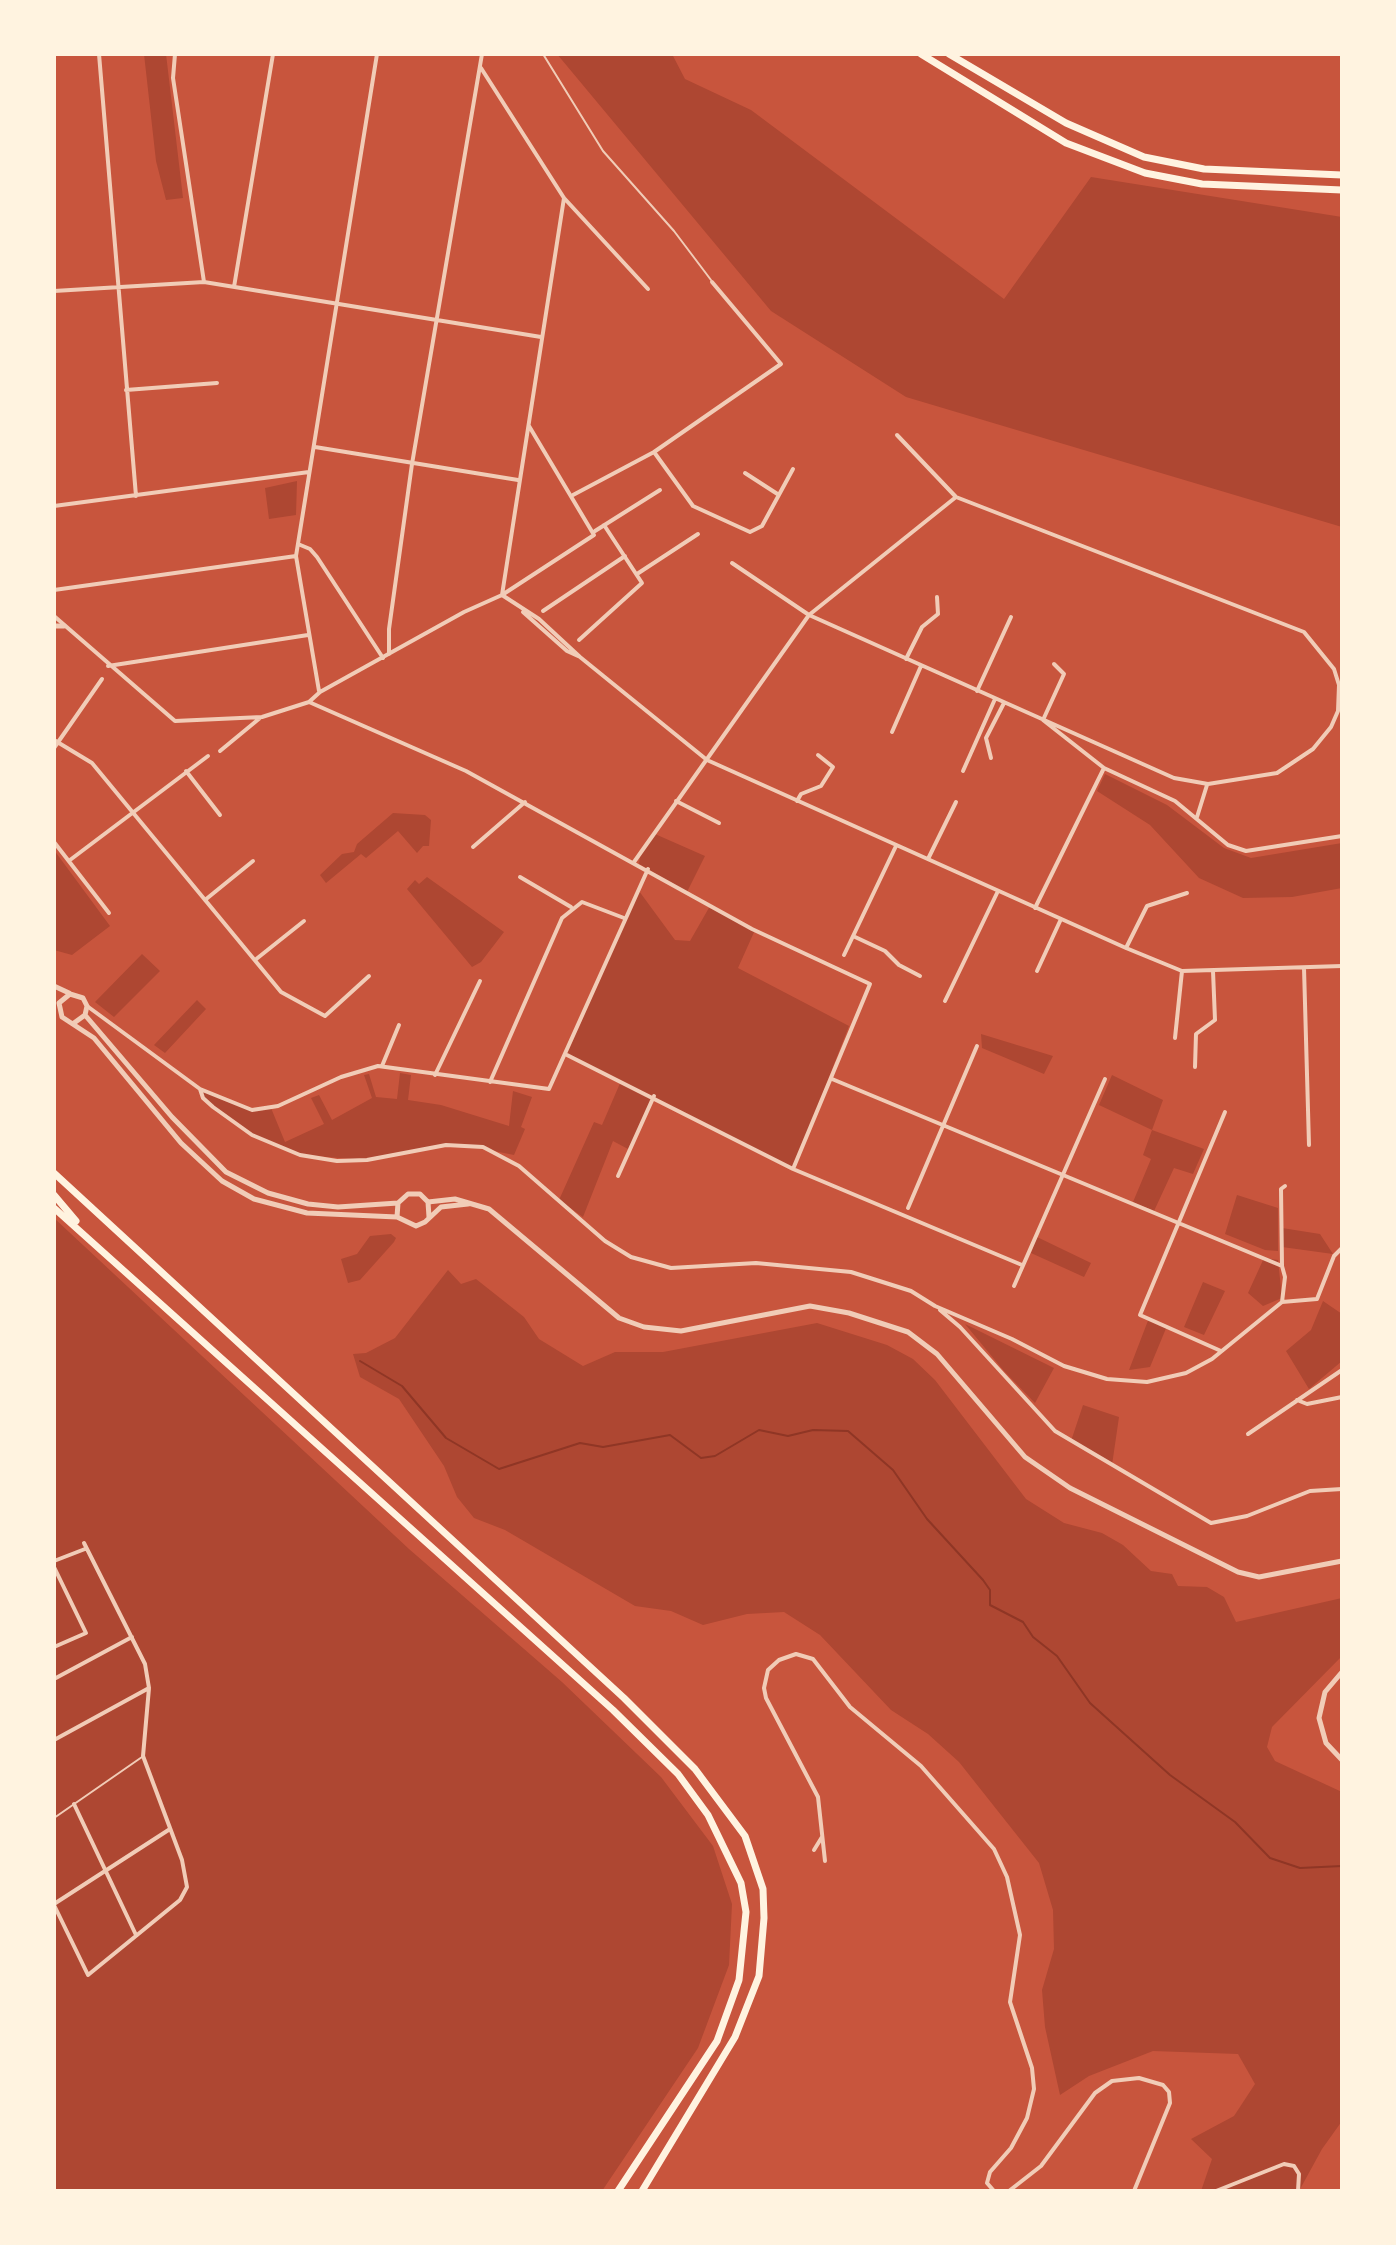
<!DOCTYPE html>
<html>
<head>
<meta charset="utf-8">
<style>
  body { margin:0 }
  #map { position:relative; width:1396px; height:2245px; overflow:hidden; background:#c8553d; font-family:"Source Sans 3",sans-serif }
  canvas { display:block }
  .frame { position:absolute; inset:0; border:56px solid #fff3e0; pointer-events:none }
</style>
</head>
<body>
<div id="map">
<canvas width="1396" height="2245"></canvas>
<div class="frame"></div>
</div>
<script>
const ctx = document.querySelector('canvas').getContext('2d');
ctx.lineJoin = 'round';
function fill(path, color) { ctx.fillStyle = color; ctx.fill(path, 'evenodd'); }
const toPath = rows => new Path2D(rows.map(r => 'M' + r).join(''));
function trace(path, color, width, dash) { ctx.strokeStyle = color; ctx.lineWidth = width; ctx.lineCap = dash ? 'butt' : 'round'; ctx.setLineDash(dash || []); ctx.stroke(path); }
const green = toPath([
  [144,54,166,54,183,198,166,200,156,161],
  [557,54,672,54,685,79,751,110,1004,299,1091,177,1342,217,1342,527,906,397,771,311],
  [297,481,296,515,269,519,265,488],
  [1105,774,1167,805,1224,848,1251,858,1342,843,1342,888,1292,897,1243,898,1199,878,1150,825,1097,791],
  [393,813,425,815,431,820,429,846,423,846,417,853,398,831,366,858,361,854,326,883,320,875,342,854,354,852,357,844],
  [655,834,705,856,687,892,639,864,640,856],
  [54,850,110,926,72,955,54,950],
  [427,877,504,932,481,962,472,967,407,889,415,880,419,884],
  [639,891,675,940,690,941,710,906,755,930,738,968,849,1026,793,1169,654,1097,628,1149,613,1141,583,1217,559,1200,594,1122,602,1125,621,1081,567,1054],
  [142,954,160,971,114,1017,95,1002],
  [197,1000,206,1009,165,1053,154,1045],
  [981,1034,1053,1056,1044,1074,982,1048],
  [400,1073,411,1075,408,1100,441,1105,509,1126,513,1091,532,1097,521,1127,525,1129,514,1155,459,1144,367,1160,300,1155,252,1135,203,1098,200,1089,252,1110,271,1108,285,1142,324,1124,311,1098,319,1095,332,1120,372,1098,364,1075,369,1074,376,1097,397,1099],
  [1112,1075,1163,1100,1152,1130,1204,1149,1193,1174,1174,1168,1154,1211,1133,1202,1151,1159,1143,1155,1152,1130,1099,1105],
  [1237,1195,1278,1208,1278,1251,1265,1250,1225,1234],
  [54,1218,409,1549,562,1682,661,1777,713,1846,732,1904,729,1965,698,2048,602,2191,54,2191],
  [1282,1228,1320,1234,1333,1254,1282,1247],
  [391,1234,396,1238,394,1242,360,1280,348,1283,341,1259,357,1254,370,1236],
  [1037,1237,1091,1263,1084,1277,1031,1253],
  [1264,1258,1278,1260,1282,1298,1263,1306,1248,1293],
  [448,1270,461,1284,476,1279,524,1317,539,1339,583,1366,615,1352,663,1352,817,1323,887,1345,913,1359,935,1380,1026,1499,1064,1523,1102,1533,1123,1545,1151,1571,1172,1574,1178,1586,1207,1587,1224,1597,1236,1622,1342,1598,1342,1656,1272,1727,1267,1747,1275,1761,1342,1792,1342,2121,1322,2149,1299,2191,1201,2191,1212,2159,1191,2139,1234,2116,1255,2084,1238,2054,1153,2051,1089,2076,1060,2095,1045,2027,1042,1990,1054,1949,1053,1910,1039,1863,959,1762,928,1734,891,1710,820,1635,784,1612,747,1614,703,1625,671,1611,635,1606,505,1530,474,1518,457,1497,444,1466,399,1399,360,1377,353,1354,366,1353,395,1338],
  [1203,1282,1225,1291,1204,1335,1184,1327],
  [1323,1301,1342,1314,1342,1361,1309,1389,1286,1351,1311,1330],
  [1149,1318,1167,1326,1150,1367,1129,1370],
  [965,1324,1054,1368,1035,1403,1004,1371],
  [1083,1405,1119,1417,1112,1465,1071,1441]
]);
const stream = toPath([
  [360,1361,402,1386,446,1438,499,1469,580,1443,603,1447,670,1435,701,1458,715,1456,759,1430,788,1436,813,1430,848,1431,893,1470,927,1519,983,1580,990,1590,990,1605,1023,1622,1033,1637,1057,1656,1090,1703,1170,1775,1235,1822,1270,1858,1300,1868,1342,1866]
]);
const service = toPath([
  [543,54,603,151,674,231,711,280],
  [54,1818,142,1757]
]);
const minor = toPath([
  [99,54,136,496],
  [175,54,173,78,204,282],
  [481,68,564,198,648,289],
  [234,287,273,54],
  [54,291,204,282,541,337],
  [126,390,217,383],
  [315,447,518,480],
  [654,452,693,506,750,532,762,526,793,469],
  [745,473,779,495],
  [573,495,654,452,781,364,712,282],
  [54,506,309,472],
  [595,531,660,490],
  [298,544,310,549,317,557,383,658],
  [732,563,809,615,1174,778,1208,784,1277,773,1313,749,1331,727,1338,711,1339,685,1334,669,1304,632,956,497,897,435],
  [637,574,698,534],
  [54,590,296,556],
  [502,595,539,619,580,657,707,760,1126,948,1182,971,1342,966],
  [502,595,564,198],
  [543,611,625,556],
  [523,612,567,651,578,656],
  [54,616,175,721,262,717,309,702,320,692,464,612,502,595,594,535,529,426],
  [579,640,642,583,604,525],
  [389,654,389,629,412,464,482,54],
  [906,659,922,627,938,614,937,597],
  [1054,664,1064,674,1043,720,1104,768,1175,801,1228,845,1246,851,1342,836],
  [108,666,308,635],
  [319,691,296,556,377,54],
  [977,691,1011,617],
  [309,702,466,771,752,929,870,984,793,1169],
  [892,732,921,666],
  [54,740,92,763,281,992,325,1016,369,976],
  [54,748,102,679],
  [220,751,260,718],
  [991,758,986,738,1004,703],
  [186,771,220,815],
  [963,771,995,699],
  [676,801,719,823],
  [797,801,801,794,821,786,833,767,818,755],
  [1197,817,1207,785],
  [54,842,109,913],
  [473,847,525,802],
  [928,859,956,802],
  [70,860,208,756],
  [634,862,809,615,956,497],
  [520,877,571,907],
  [205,900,253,861],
  [1035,908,1104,768],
  [853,936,885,951,899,965,920,976],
  [1126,948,1147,906,1187,893],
  [844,955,896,846],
  [255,960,304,921],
  [1304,968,1309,1145],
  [1037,971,1061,919],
  [945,1001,998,891],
  [87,1006,200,1089,252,1110,278,1106,341,1077,378,1066,549,1089,648,869],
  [1175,1038,1182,971],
  [567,1055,793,1169,1022,1265],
  [382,1066,399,1025],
  [1195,1067,1196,1034,1215,1020,1213,971],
  [435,1075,480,981],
  [832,1079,1282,1266],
  [490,1082,562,918,582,902,624,918],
  [200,1089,203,1098,213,1107,252,1135,300,1155,337,1161,367,1160,446,1145,483,1147,519,1166,605,1241,631,1257,671,1268,756,1263,851,1272,911,1291,935,1306,1012,1339,1064,1366,1107,1379,1147,1382,1186,1373,1212,1359,1282,1302],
  [618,1176,654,1096],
  [908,1208,977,1046],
  [1014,1286,1105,1079],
  [1282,1302,1285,1277,1282,1266,1281,1189,1285,1186],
  [1282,1302,1317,1299,1334,1256,1342,1248],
  [940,1310,960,1327,1055,1431,1211,1523,1247,1516,1310,1491,1342,1489],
  [1221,1351,1140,1315,1225,1112],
  [1297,1400,1307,1404,1342,1397],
  [1248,1434,1342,1370],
  [54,1561,85,1549],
  [54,1567,86,1633,54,1647],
  [54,1679,132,1637],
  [54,1740,149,1688],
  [74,1804,136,1935],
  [814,1850,822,1837],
  [825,1861,818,1797,766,1698,764,1688,768,1670,779,1660,796,1654,813,1659,850,1707,921,1766,994,1849,1007,1877,1020,1935,1010,2002,1032,2068,1034,2089,1027,2118,1011,2148,990,2172,987,2183,994,2191],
  [54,1904,170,1829],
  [54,1905,88,1975,180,1900,187,1887,182,1860,143,1756,149,1688,145,1664,84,1543],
  [1009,2191,1041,2166,1095,2093,1112,2081,1139,2078,1163,2085,1169,2092,1170,2103,1134,2191],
  [1216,2191,1284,2164,1294,2166,1299,2174,1298,2191]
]);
const tertiary = toPath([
  [54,626,64,626],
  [54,986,69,993],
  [85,1015,172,1117,226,1172,268,1193,308,1204,338,1207,398,1203],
  [74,1023,85,1015,87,1006,83,998,70,994,59,1003,62,1017,94,1038,181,1143,222,1181,254,1199,307,1213,397,1217],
  [428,1202,455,1199,489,1209,619,1318,644,1327,681,1331,810,1306,849,1313,908,1332,937,1354,1025,1457,1070,1488,1238,1572,1259,1577,1342,1561],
  [429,1217,428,1202,420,1194,408,1194,398,1203,397,1217,416,1226,425,1222,441,1207,468,1204],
  [1342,1672,1325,1692,1319,1718,1326,1743,1342,1760]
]);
const primary = toPath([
  [921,54,1066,143,1145,173,1202,184,1342,190],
  [949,54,1066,123,1144,157,1204,169,1342,175]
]);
const trunk = toPath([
  [54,1173,624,1698,695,1769,745,1836,763,1889,764,1918,759,1976,735,2037,642,2191],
  [54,1195,76,1221],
  [54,1208,613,1710,678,1774,708,1815,741,1883,746,1912,739,1980,717,2041,618,2191]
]);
fill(green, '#ae4732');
trace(stream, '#8f3625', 2);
trace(service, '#f1ccb7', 2);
trace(minor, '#f1ccb7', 4);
trace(tertiary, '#f1ccb7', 5);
trace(primary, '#fff3e0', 7);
trace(trunk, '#fff3e0', 7);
</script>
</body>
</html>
